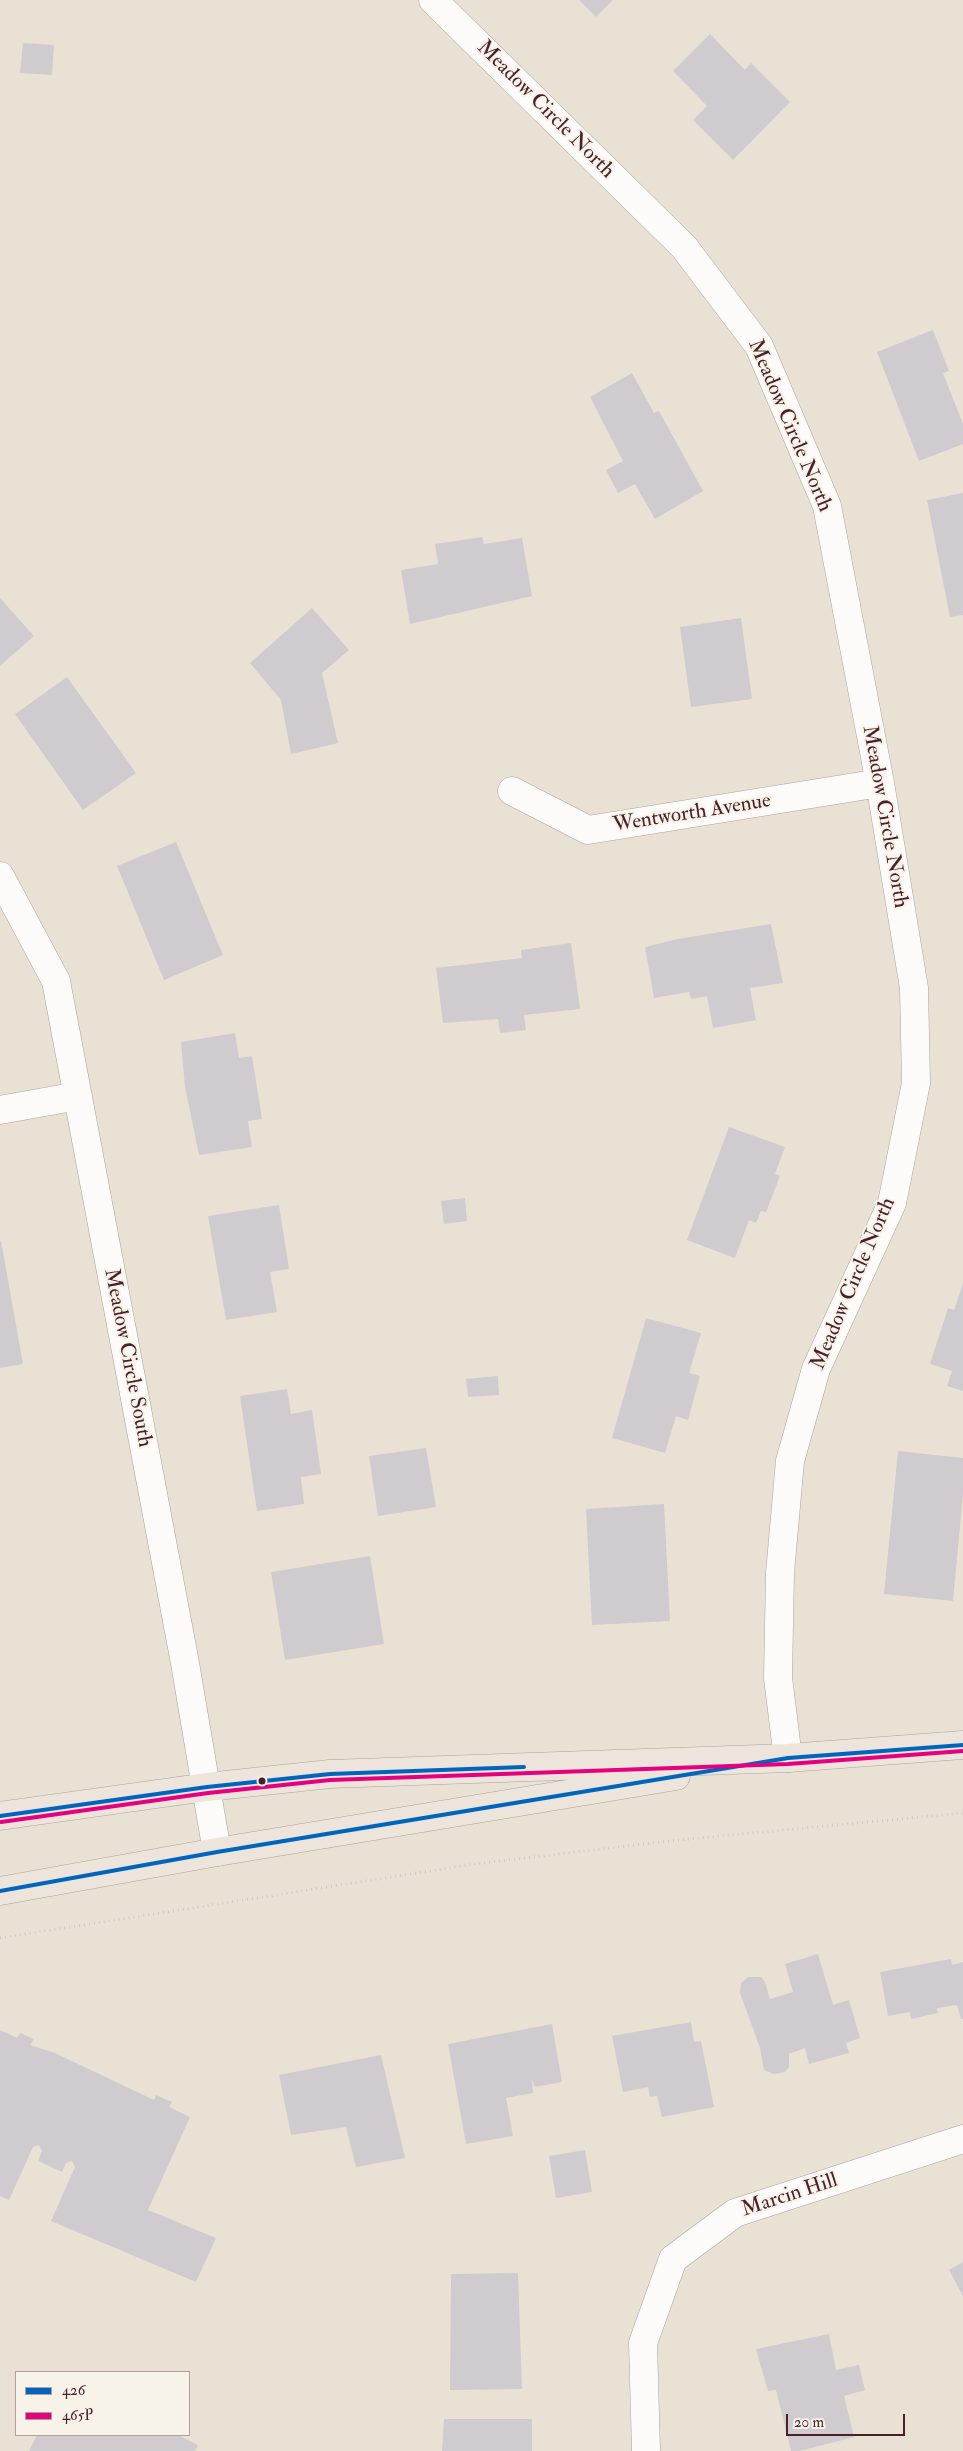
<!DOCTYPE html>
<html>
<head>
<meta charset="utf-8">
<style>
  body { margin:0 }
  #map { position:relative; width:963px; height:2451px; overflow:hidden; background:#e9e2d4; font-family:"IM FELL Double Pica",serif }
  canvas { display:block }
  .legend { position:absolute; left:15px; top:2371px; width:175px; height:65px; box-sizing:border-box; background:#f7f3e8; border:1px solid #b29e9c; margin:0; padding:6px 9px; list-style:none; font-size:15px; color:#4a1f2b }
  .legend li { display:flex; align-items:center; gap:10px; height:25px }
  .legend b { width:25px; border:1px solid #b29e9c }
  .scale { position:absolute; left:786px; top:2414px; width:119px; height:22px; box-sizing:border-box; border:2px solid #4a1f2b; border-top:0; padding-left:6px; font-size:15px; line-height:18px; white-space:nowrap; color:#4a1f2b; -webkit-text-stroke:4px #f7f3e8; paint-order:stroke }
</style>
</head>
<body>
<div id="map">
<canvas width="963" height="2451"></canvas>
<ul class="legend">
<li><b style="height:6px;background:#0065bd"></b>426</li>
<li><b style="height:6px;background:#e5007d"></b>465P</li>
</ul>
<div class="scale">20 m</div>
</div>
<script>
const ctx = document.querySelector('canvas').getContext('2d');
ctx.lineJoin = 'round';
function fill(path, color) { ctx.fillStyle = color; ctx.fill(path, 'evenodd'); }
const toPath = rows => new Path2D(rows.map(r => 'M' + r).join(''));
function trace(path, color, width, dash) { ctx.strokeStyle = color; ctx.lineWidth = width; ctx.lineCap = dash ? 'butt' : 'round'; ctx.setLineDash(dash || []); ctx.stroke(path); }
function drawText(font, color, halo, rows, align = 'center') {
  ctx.font = font + ' "IM FELL Double Pica",serif'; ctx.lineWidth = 4; ctx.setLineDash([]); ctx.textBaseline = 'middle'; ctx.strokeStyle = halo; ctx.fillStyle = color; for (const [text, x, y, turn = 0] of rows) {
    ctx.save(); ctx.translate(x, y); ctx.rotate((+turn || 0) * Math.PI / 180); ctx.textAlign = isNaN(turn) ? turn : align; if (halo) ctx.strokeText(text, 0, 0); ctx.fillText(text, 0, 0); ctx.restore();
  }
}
const building = toPath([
  [579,0,613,0,596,17],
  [710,34,745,70,751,63,790,102,733,160,693,120,707,106,673,71],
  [23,43,54,45,52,75,20,73],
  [933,330,949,371,943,373,963,424,963,444,919,461,877,352],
  [632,373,654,413,659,411,703,491,655,519,635,484,618,493,606,470,623,461,590,397],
  [963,493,963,615,950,617,927,500],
  [482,537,484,544,522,538,532,596,410,624,401,570,438,564,435,544],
  [0,598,34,636,0,666],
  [312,608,349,650,322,673,338,743,291,754,281,700,250,663],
  [741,618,752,699,691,707,680,627],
  [67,677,136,773,83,810,15,714],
  [176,842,223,955,164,980,117,866],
  [771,924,783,983,750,988,756,1020,713,1028,707,996,691,999,689,992,654,998,645,947,677,939],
  [571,943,580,1009,524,1015,526,1030,500,1033,498,1019,443,1023,436,968,522,958,521,950],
  [235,1033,239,1058,252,1056,262,1119,248,1121,252,1147,199,1155,185,1087,181,1042],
  [729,1127,785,1147,775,1174,780,1176,766,1212,761,1211,756,1223,749,1220,735,1258,687,1240],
  [465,1198,467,1221,444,1224,441,1201],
  [279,1205,289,1269,270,1272,277,1312,226,1320,208,1216],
  [1,1241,23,1364,0,1368,0,1242],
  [963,1283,963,1391,947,1386,952,1371,930,1364,948,1308,954,1310],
  [646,1318,701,1333,689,1373,700,1376,688,1420,676,1416,665,1453,612,1438],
  [498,1376,499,1395,468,1397,466,1379],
  [287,1389,291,1414,312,1410,321,1474,301,1477,304,1504,257,1511,240,1396],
  [426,1448,436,1507,378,1516,369,1456],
  [898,1451,963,1458,963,1494,953,1601,884,1594],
  [664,1504,670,1621,592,1625,586,1509],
  [370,1556,384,1644,285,1660,271,1572],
  [818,1954,833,2005,849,2000,860,2038,846,2043,849,2053,809,2064,805,2048,789,2054,789,2067,785,2072,774,2074,764,2070,760,2048,740,1993,741,1983,748,1977,761,1977,765,1982,770,1999,793,1992,785,1964],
  [951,1959,952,1965,963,1962,963,2019,961,2019,957,2005,937,2008,938,2013,911,2019,910,2012,888,2016,880,1972],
  [691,2022,694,2042,701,2041,714,2107,662,2117,657,2096,650,2097,648,2087,623,2092,612,2036],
  [552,2024,562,2082,535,2087,532,2080,533,2093,506,2098,513,2136,466,2144,448,2044],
  [0,2030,17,2038,20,2033,34,2039,30,2045,55,2053,154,2100,156,2095,172,2102,169,2107,190,2117,148,2210,216,2238,196,2282,51,2221,75,2167,72,2161,66,2163,62,2172,38,2161,42,2151,39,2145,33,2147,9,2200,0,2196],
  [381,2055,405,2158,356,2167,346,2127,291,2135,279,2075],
  [585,2150,592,2192,556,2198,549,2156],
  [963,2262,963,2296,949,2270],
  [518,2273,522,2389,450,2390,451,2274],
  [829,2334,836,2370,859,2365,865,2390,844,2396,854,2437,800,2451,791,2451,776,2390,768,2391,756,2349],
  [444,2419,532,2419,532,2451,442,2451],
  [37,2435,178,2435,198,2445,195,2451,29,2451]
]);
const path = toPath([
  [0,1938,474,1864,678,1840,963,1813]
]);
const minor = toPath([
  [433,0,684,247,759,346,827,506,880,783,914,988,916,1083,892,1203,816,1369,790,1461,780,1573,778,1678,788,1758],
  [512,791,588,830,880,783],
  [0,876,56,981,185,1663,217,1852],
  [0,1110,78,1096],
  [646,2451,643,2343,673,2259,735,2213,963,2139]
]);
const major = toPath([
  [0,1816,207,1787,330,1774,788,1758,963,1745],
  [0,1891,217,1852,676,1776]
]);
const bus1 = toPath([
  [0,1816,207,1787,330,1774,524,1767],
  [0,1891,217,1852,788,1758,963,1745]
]);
const bus2 = toPath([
  [1,1822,208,1793,330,1780,788,1764,963,1751]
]);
const markers = [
  [262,1781,4.5,"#4a1f2b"]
];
const streetNames = [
  ["Meadow Circle North",545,110,45],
  ["Meadow Circle North",789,426,67],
  ["Wentworth Avenue",692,814,-9],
  ["Meadow Circle North",884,817,80],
  ["Meadow Circle North",854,1284,-67],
  ["Meadow Circle South",127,1358,79],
  ["Marcin Hill",790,2196,-18]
];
fill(building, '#d0cbce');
trace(minor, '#aca29c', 29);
trace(major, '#aca29c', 29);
trace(path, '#cfc9c7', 3, [1, 4]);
trace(minor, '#fcfbf9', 28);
trace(major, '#ede5dc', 28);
trace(bus1, '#0065bd', 4);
trace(bus2, '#e5007d', 4);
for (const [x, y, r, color] of markers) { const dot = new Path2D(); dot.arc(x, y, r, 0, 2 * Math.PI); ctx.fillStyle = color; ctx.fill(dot); trace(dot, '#f7f3e8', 2); }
drawText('21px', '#4a1f2b', '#f7f3e8', streetNames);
</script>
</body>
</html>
